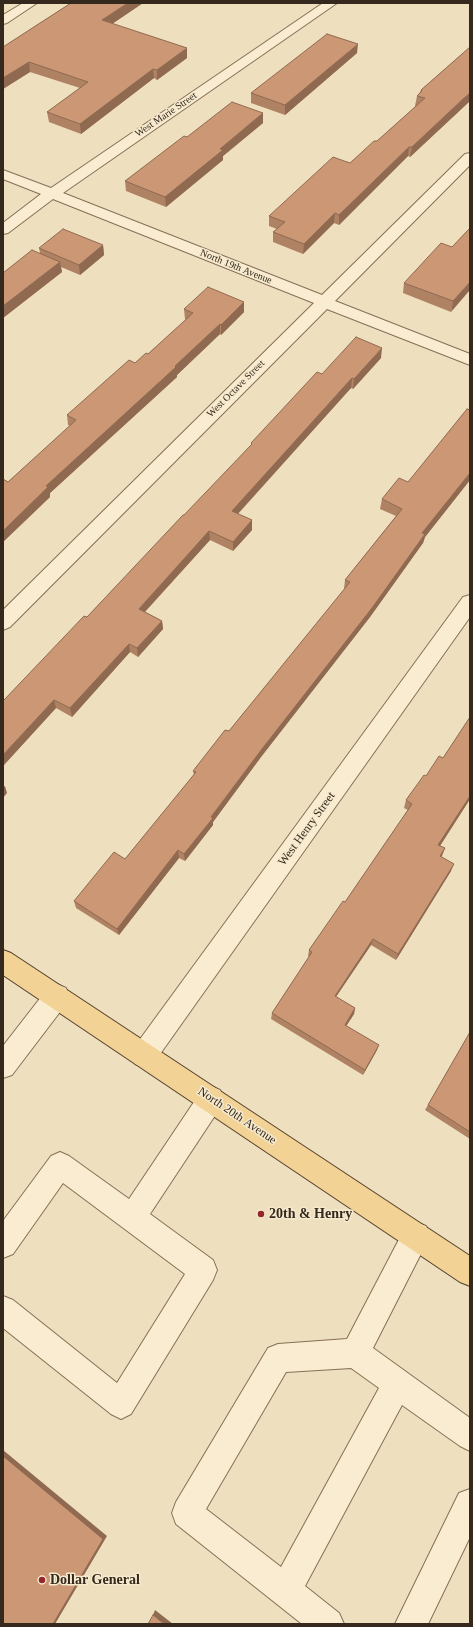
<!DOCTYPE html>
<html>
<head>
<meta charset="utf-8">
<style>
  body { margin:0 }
  #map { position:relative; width:473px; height:1627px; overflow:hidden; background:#eedfbe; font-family:Georgia,serif }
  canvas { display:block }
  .frame { position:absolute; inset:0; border:4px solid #35281c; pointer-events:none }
</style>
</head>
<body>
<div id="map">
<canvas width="473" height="1627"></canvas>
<div class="frame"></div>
</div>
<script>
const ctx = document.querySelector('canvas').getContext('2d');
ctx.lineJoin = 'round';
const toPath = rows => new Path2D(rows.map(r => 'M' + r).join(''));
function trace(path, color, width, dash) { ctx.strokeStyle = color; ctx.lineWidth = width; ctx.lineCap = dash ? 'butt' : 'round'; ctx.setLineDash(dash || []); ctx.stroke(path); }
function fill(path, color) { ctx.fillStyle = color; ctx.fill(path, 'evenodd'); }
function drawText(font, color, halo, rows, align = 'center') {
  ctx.font = font + ' Georgia,serif'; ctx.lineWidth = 3; ctx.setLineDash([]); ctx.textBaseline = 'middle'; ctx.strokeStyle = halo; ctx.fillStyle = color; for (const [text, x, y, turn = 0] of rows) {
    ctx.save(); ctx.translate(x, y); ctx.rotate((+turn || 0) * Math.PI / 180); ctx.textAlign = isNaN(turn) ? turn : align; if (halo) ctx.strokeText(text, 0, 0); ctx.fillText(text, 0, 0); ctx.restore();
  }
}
const minor = toPath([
  [23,3,37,3,7,23,3,24,3,15,23,3],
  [323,3,337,3,63,193,322,295,465,154,470,153,470,165,335,301,470,354,470,365,327,309,10,627,3,630,3,610,314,303,53,199,8,233,3,234,3,223,41,194,3,179,3,170,51,188,323,3],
  [470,595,470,617,153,1064,144,1067,135,1064,132,1055,135,1046,463,597,470,595],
  [57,984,66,988,69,996,66,1004,12,1075,3,1078,3,1046,48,988,57,984],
  [211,1086,220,1090,224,1099,220,1108,150,1214,213,1260,217,1270,213,1280,131,1414,121,1419,111,1414,3,1328,3,1296,13,1300,117,1383,185,1274,63,1183,13,1254,3,1258,3,1221,51,1156,60,1152,69,1156,129,1199,202,1090,211,1086],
  [416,1222,426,1226,430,1236,373,1348,470,1418,470,1451,460,1446,402,1405,305,1586,339,1613,344,1624,302,1624,176,1524,172,1513,176,1502,268,1348,278,1344,347,1339,406,1226,416,1222],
  [351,1368,379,1388,281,1567,206,1509,286,1372,351,1368],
  [470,1489,470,1537,428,1624,395,1624,459,1493,470,1489]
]);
const major = toPath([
  [3,950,11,953,470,1256,470,1286,460,1282,3,975,3,950]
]);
const wall = toPath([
  [71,3,143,3,112,24,187,58,157,80,154,78,81,134,49,122,47,112,80,88,30,72,3,89,3,47],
  [470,47,470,101,410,157,408,156,339,225,334,223,303,254,273,242,273,232,277,229,269,226,269,216,350,163,377,141,416,106,415,106,417,96,420,92,421,90],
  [357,53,285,115,251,103,251,93],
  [263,113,263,123,223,156,223,160,166,207,126,191,125,181,187,137],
  [470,228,451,312,403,293,404,283,452,247],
  [103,245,104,255,80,275,61,267,62,272,3,318,3,273,40,253,39,248],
  [244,302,244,312,221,335,220,334,177,375,177,377,50,493,50,497,3,542,3,479,8,482,70,426,68,425,67,415,135,363,148,354,186,320,185,319,184,309],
  [381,358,353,389,351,388,238,514,252,520,252,530,233,551,210,540,145,612,162,621,163,629,138,657,130,652,72,717,56,708,3,766,3,701,87,617,251,446,251,443,322,374],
  [470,410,470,480,425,537,423,543,370,617,261,757,213,822,213,825,185,861,179,858,119,935,76,908,74,901,125,859,194,775,193,771,229,731,345,589,344,589,345,580,396,516,380,509,382,499,408,482],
  [470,717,470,799,440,846,445,848,441,857,451,871,396,960,371,945,336,997,355,1008,354,1014,346,1026,377,1050,363,1075,271,1019,272,1013,309,957,308,956,309,950,345,902,408,810,404,808,406,800,426,776,443,758],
  [470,1032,470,1139,425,1110]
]);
const shadedWall = toPath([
  [128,3,143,3,103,30,102,20],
  [358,44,357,53,285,115,285,105],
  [187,48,187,58,157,80,157,70],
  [29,62,30,72,3,89,3,78],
  [153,69,154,78,81,134,80,124],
  [470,93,470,101,410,157,412,147],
  [263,113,263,123,223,156,223,160,166,207,165,197,220,149],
  [409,147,408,156,339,225,339,215],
  [335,213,334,223,303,254,304,244],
  [103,245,104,255,80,275,79,265],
  [60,262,62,272,3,318,3,306],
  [470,282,470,290,451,312,453,301],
  [244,302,244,312,221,335,221,325],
  [220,324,220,334,177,375,177,377,50,493,50,497,3,542,3,531,46,486],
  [382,348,381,358,353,389,354,379],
  [352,378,351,388,232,520,232,511],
  [470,473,470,480,425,537,423,543,370,617,261,757,213,822,213,825,185,861,184,854,211,817,422,533],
  [252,520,252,530,233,551,233,542],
  [209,531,210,540,140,617,139,609],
  [162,621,163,629,138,657,137,648],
  [129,644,130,652,72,717,70,708],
  [54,700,56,708,3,766,3,755],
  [5,786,7,793,3,798,3,787],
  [470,796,470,799,436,852,438,845],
  [445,848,442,856,437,863,440,856],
  [178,850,179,858,119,935,117,929],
  [454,864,451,871,396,960,398,954],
  [373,939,371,945,333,1001,335,996],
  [355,1008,354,1014,343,1031,345,1025],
  [379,1045,377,1050,363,1075,365,1070],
  [3,1450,107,1536,55,1624,53,1624,3,1456],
  [155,1610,173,1624,164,1624,153,1615]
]);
const building = toPath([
  [71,3,128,3,102,20,187,48,157,70,153,69,80,124,47,112,88,82,29,62,3,78,3,47,71,3],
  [327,34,358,44,285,105,251,93,327,34],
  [470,47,470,93,463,99,412,147,409,147,339,215,335,213,304,244,273,232,285,222,269,216,333,157,350,163,374,141,377,141,425,98,417,96,422,91,421,90,470,47],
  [232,102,263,113,220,149,223,150,165,197,125,181,184,136,187,137,232,102],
  [470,228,470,282,453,301,404,283,441,243,452,247,470,228],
  [63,229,103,245,79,265,39,248,63,229],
  [32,250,60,262,3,306,3,273,32,250],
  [208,287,244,302,221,325,220,324,175,366,176,367,46,486,48,487,3,531,3,479,8,482,76,420,67,415,129,360,135,363,146,353,148,354,193,313,184,309,208,287],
  [356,337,382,348,354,379,352,378,232,511,252,520,233,542,209,531,139,609,162,621,137,648,129,644,70,708,54,700,3,755,3,701,84,616,87,617,183,515,184,515,252,444,251,443,317,372,322,374,356,337],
  [467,409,470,410,470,473,422,533,425,534,372,608,262,749,211,817,213,818,184,854,178,850,117,929,74,901,114,852,125,859,196,772,193,771,225,730,229,731,350,582,345,580,402,509,382,499,399,478,408,482,467,409],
  [470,717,470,796,438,845,445,848,440,856,454,864,398,954,373,939,335,996,355,1008,345,1025,379,1045,365,1070,272,1013,312,952,309,950,343,901,345,902,412,804,406,800,424,775,426,776,439,756,443,758,470,717],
  [470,1032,470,1132,428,1105,470,1032],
  [3,1456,103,1539,53,1624,3,1624,3,1456],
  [153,1615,164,1624,148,1624,153,1615]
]);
const markers = [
  [261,1214,4,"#95272a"],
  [42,1580,4,"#95272a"]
];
const farStreetnames = [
  ["West Marie Street",166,115,-34],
  ["North 19th Avenue",236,267,22],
  ["West Octave Street",236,389,-45]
];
const streetNames = [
  ["West Henry Street",307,829,-54],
  ["North 20th Avenue",237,1116,34]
];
const nearPoinames = [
  ["20th & Henry",269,1214],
  ["Dollar General",50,1580]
];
trace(minor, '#866f57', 2);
trace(major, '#533d2c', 2);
fill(minor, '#f9ecd1');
fill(major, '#f2d395');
fill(wall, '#af8264');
fill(shadedWall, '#8f6a51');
fill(building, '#cc9774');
trace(building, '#8f6a51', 1);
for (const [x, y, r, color] of markers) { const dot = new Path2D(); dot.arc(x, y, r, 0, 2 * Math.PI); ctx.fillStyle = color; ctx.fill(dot); trace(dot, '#f5e9ce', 1.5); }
drawText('10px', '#35281c', '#f5e9ce', farStreetnames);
drawText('12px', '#35281c', '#f5e9ce', streetNames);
drawText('bold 14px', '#35281c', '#f5e9ce', nearPoinames, 'left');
</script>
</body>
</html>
